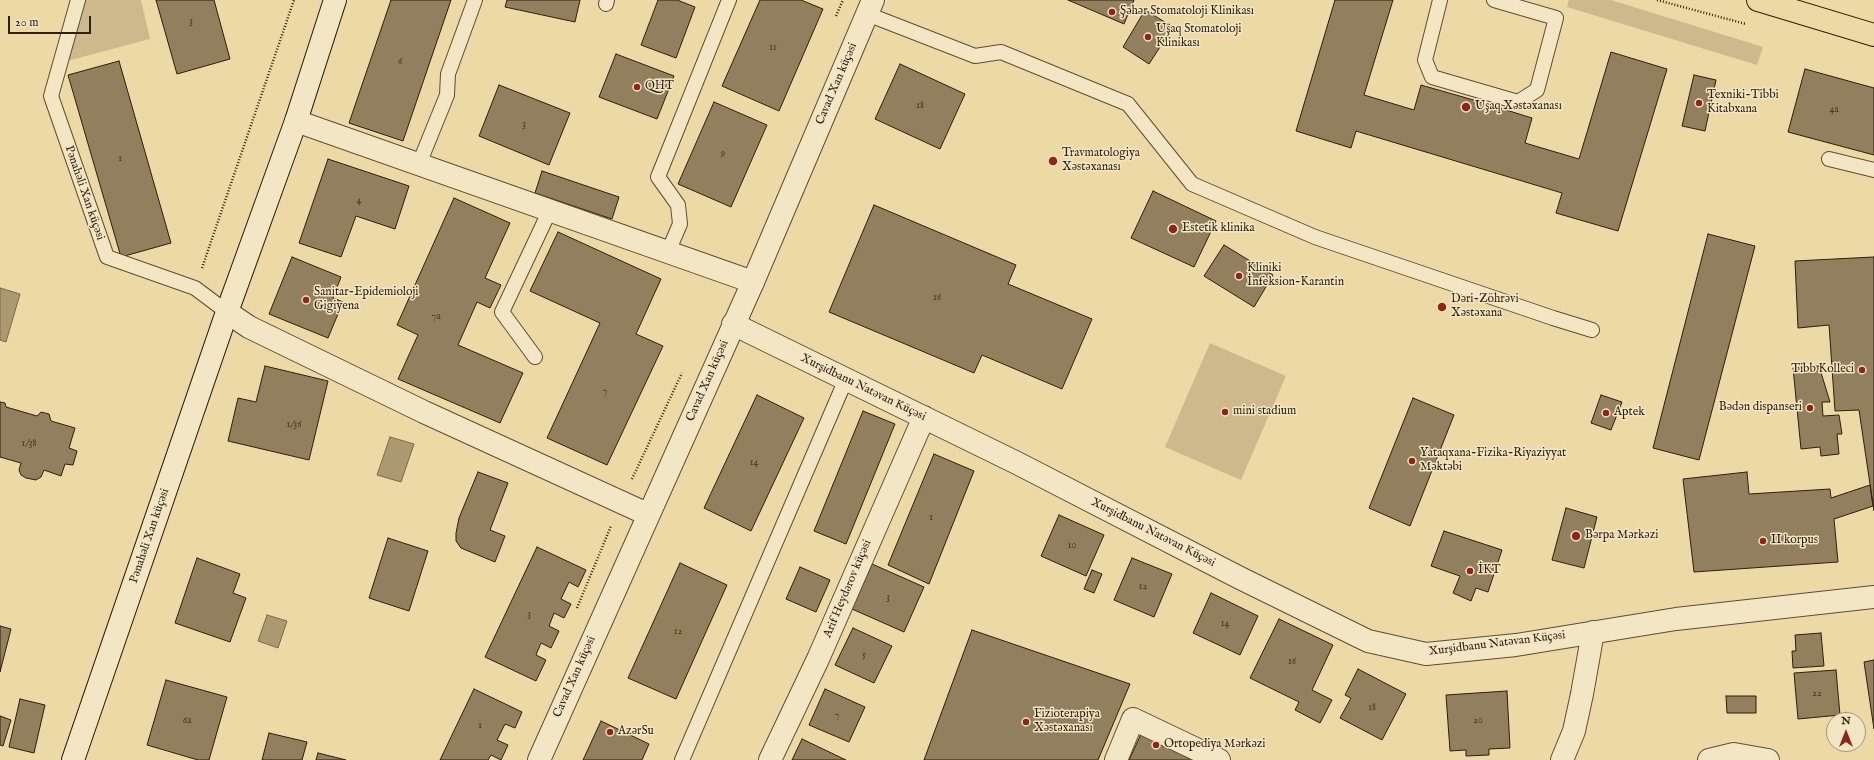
<!DOCTYPE html>
<html>
<head>
<meta charset="utf-8">
<style>
  body { margin:0 }
  #map { position:relative; width:1874px; height:760px; overflow:hidden; background:#edd9a6; font-family:"IM FELL English",serif }
  canvas { display:block }
  .north { position:absolute; left:1826px; top:712px; width:40px; height:40px; box-sizing:border-box; background:#f3e6c5; border:1px solid #a4967b; border-radius:50%; rotate:0deg; font-size:11px; font-weight:700; line-height:16px; text-align:center; color:#2e1e0d }
  .north::after { content:''; display:block; margin:auto; width:14px; height:18px; background:#8f2418; clip-path:polygon(50% 0,100% 100%,50% 72%,0 100%) }
  .scale { position:absolute; left:8px; top:16px; width:83px; height:18px; box-sizing:border-box; border:2px solid #2e1e0d; border-top:0; padding-left:5px; font-size:12px; line-height:14px; white-space:nowrap; color:#2e1e0d; -webkit-text-stroke:3px #f3e6c5; paint-order:stroke }
</style>
</head>
<body>
<div id="map">
<canvas width="1874" height="760"></canvas>
<div class="north">N</div>
<div class="scale">20 m</div>
</div>
<script>
const ctx = document.querySelector('canvas').getContext('2d');
ctx.lineJoin = 'round';
function fill(path, color) { ctx.fillStyle = color; ctx.fill(path, 'evenodd'); }
const toPath = rows => new Path2D(rows.map(r => 'M' + r).join(''));
function trace(path, color, width, dash) { ctx.strokeStyle = color; ctx.lineWidth = width; ctx.lineCap = dash ? 'butt' : 'round'; ctx.setLineDash(dash || []); ctx.stroke(path); }
function drawText(font, color, halo, rows, align = 'center') {
  ctx.font = font + ' "IM FELL English",serif'; ctx.lineWidth = 3; ctx.setLineDash([]); ctx.textBaseline = 'middle'; ctx.strokeStyle = halo; ctx.fillStyle = color; for (const [text, x, y, turn = 0] of rows) {
    ctx.save(); ctx.translate(x, y); ctx.rotate((+turn || 0) * Math.PI / 180); ctx.textAlign = isNaN(turn) ? turn : align; if (halo) ctx.strokeText(text, 0, 0); ctx.fillText(text, 0, 0); ctx.restore();
  }
}
const green = toPath([
  [83,0,141,0,150,39,67,61],
  [1569,0,1611,0,1763,47,1757,65,1567,7],
  [1210,343,1286,376,1241,480,1165,447]
]);
const water = toPath([
  [0,288,20,294,6,342,0,340,0,288],
  [390,437,414,444,401,482,377,475,390,437],
  [267,615,287,621,278,648,258,641,267,615]
]);
const building = toPath([
  [156,0,214,0,230,59,177,74,156,0],
  [391,0,451,0,403,141,349,123,391,0],
  [507,0,580,0,575,22,505,7,507,0],
  [658,0,677,0,695,7,676,58,641,45,658,0],
  [760,0,801,0,823,9,779,111,722,86,760,0],
  [1068,0,1134,0,1124,24,1068,0],
  [1335,0,1393,0,1364,95,1414,110,1421,85,1477,101,1532,118,1525,143,1579,159,1611,52,1667,69,1618,231,1556,213,1562,193,1356,131,1351,148,1296,131,1335,0],
  [1145,10,1173,27,1149,64,1123,47,1145,10],
  [616,54,674,76,657,119,599,97,616,54],
  [119,61,171,243,121,257,68,75,119,61],
  [900,64,965,94,940,149,875,119,900,64],
  [1805,69,1874,88,1874,155,1788,132,1805,69],
  [1694,75,1716,80,1705,131,1682,126,1694,75],
  [499,85,570,113,549,165,479,136,499,85],
  [714,102,767,125,731,207,678,184,714,102],
  [328,159,409,186,395,229,356,216,341,257,299,243,328,159],
  [542,171,619,197,612,219,535,193,542,171],
  [1153,191,1216,221,1194,267,1131,238,1153,191],
  [454,198,510,223,485,278,501,285,490,308,477,302,458,345,523,373,500,423,398,379,418,335,397,325,454,198],
  [874,205,1016,265,1008,284,1092,319,1062,389,982,355,974,373,829,312,874,205],
  [558,232,661,279,636,334,663,346,607,465,547,438,600,323,530,291,558,232],
  [1708,234,1755,246,1699,460,1653,448,1708,234],
  [1224,245,1273,275,1254,307,1204,276,1224,245],
  [292,257,341,277,333,298,343,302,328,338,269,314,292,257],
  [1874,257,1874,511,1859,410,1835,411,1829,325,1798,328,1795,261,1874,257],
  [265,366,328,381,309,460,228,441,238,398,256,402,265,366],
  [1819,366,1830,402,1822,402,1823,416,1839,415,1842,434,1837,434,1839,454,1821,456,1820,447,1801,449,1793,368,1819,366],
  [757,395,804,418,751,531,704,508,757,395],
  [1601,395,1622,402,1611,430,1591,423,1601,395],
  [1413,398,1454,415,1410,526,1369,508,1413,398],
  [0,402,5,403,6,407,37,416,41,412,49,414,51,421,75,428,69,448,77,451,73,465,65,464,61,476,44,470,41,477,36,480,26,478,21,475,19,470,21,463,0,457,0,402],
  [863,411,895,424,846,544,814,531,863,411],
  [934,454,974,471,929,584,888,565,934,454],
  [478,472,508,483,490,530,505,536,495,562,461,548,456,541,456,533,459,518,478,472],
  [1747,472,1749,494,1830,489,1831,498,1870,485,1873,506,1834,519,1838,562,1694,572,1683,479,1747,472],
  [1566,508,1597,517,1584,568,1552,560,1566,508],
  [1059,515,1104,535,1086,576,1041,556,1059,515],
  [1444,531,1502,550,1488,592,1476,588,1471,601,1453,593,1460,576,1431,566,1444,531],
  [388,538,428,551,409,611,369,598,388,538],
  [537,547,586,570,578,587,569,582,561,599,571,604,564,618,554,613,549,626,559,631,551,648,541,643,536,655,546,660,536,681,485,657,537,547],
  [197,558,240,574,233,593,246,598,230,642,175,623,197,558],
  [1132,558,1172,574,1154,617,1114,600,1132,558],
  [680,563,727,585,676,699,628,678,680,563],
  [872,564,924,587,904,632,852,609,872,564],
  [800,567,830,580,816,612,786,599,800,567],
  [1092,570,1102,574,1094,593,1084,589,1092,570],
  [1211,593,1258,616,1240,655,1193,633,1211,593],
  [1279,619,1333,645,1312,690,1332,700,1320,723,1295,710,1299,702,1250,678,1279,619],
  [0,626,11,629,0,672,0,626],
  [853,628,892,646,874,683,835,665,853,628],
  [972,630,1130,684,1098,760,924,760,972,630],
  [1821,633,1824,666,1793,668,1792,651,1796,651,1795,635,1821,633],
  [1874,660,1874,729,1864,662,1874,660],
  [1358,669,1406,694,1382,740,1340,718,1351,698,1345,695,1358,669],
  [1836,670,1840,715,1798,719,1794,673,1836,670],
  [166,680,227,697,209,760,198,760,147,745,166,680],
  [474,689,522,712,515,728,505,724,497,740,508,745,501,760,491,755,488,760,440,760,474,689],
  [825,689,865,707,849,742,809,725,825,689],
  [1507,691,1510,748,1489,749,1489,755,1466,756,1466,750,1450,751,1446,695,1507,691],
  [1726,696,1756,696,1756,713,1727,713,1726,696],
  [20,699,45,705,34,753,9,747,20,699],
  [0,716,11,720,3,746,0,745,0,716],
  [601,721,649,744,642,760,583,760,601,721],
  [1143,730,1210,760,1129,760,1143,730],
  [269,733,307,742,302,760,262,760,269,733],
  [802,739,846,760,792,760,802,739],
  [318,753,346,760,316,760,318,753]
]);
const path = toPath([
  [1657,0,1746,24],
  [836,16,843,0],
  [202,268,294,0],
  [632,479,682,373],
  [577,608,611,526]
]);
const service = toPath([
  [78,0,51,96,107,257,195,288,227,312],
  [1440,0,1425,60,1432,77,1518,102,1537,90,1556,18,1494,0],
  [606,4,607,0],
  [867,14,975,56,1001,52,1128,104,1192,184,1315,237,1553,318,1592,330],
  [1829,159,1874,170],
  [419,164,447,95,448,74,475,0],
  [668,252,680,224,678,205,658,177,729,0],
  [535,357,502,312,550,210],
  [682,760,846,379]
]);
const minor = toPath([
  [296,121,753,282],
  [227,312,249,327,424,412,647,514],
  [733,324,1017,463,1240,578,1368,641,1426,654,1516,645,1676,619,1874,597],
  [770,760,818,659,924,417],
  [1116,760,1133,719,1219,760],
  [1562,760,1574,731,1582,694,1593,632],
  [1709,760,1734,754,1768,760]
]);
const tertiary = toPath([
  [539,760,753,282,873,0]
]);
const secondary = toPath([
  [73,760,227,312,296,121,335,0]
]);
const primary = toPath([
  [1758,0,1874,35]
]);
const markers = [
  [1112,12,4,"#8f2418"],
  [1148,37,4,"#8f2418"],
  [637,87,4,"#8f2418"],
  [1699,103,4,"#8f2418"],
  [1466,107,5,"#8f2418"],
  [1053,161,5,"#8f2418"],
  [1173,229,5,"#8f2418"],
  [1239,276,4,"#8f2418"],
  [306,300,4,"#8f2418"],
  [1442,307,5,"#8f2418"],
  [1862,370,4,"#8f2418"],
  [1810,408,4,"#8f2418"],
  [1225,412,4,"#8f2418"],
  [1606,413,4,"#8f2418"],
  [1412,461,4,"#8f2418"],
  [1576,536,5,"#8f2418"],
  [1763,541,4,"#8f2418"],
  [1470,571,4,"#8f2418"],
  [1026,722,4,"#8f2418"],
  [610,732,4,"#8f2418"],
  [1156,745,4,"#8f2418"]
];
const numberNames = [
  ["3",191,22],
  ["11",773,48],
  ["6",400,62],
  ["18",920,106],
  ["4a",1834,110],
  ["3",524,125],
  ["9",723,154],
  ["1",120,159],
  ["4",359,201],
  ["16",937,298],
  ["7a",436,317],
  ["7",605,392],
  ["1/36",294,425],
  ["1/38",29,444],
  ["14",754,463],
  ["1",931,518],
  ["10",1072,546],
  ["12",1143,587],
  ["3",888,598],
  ["3",529,615],
  ["14",1225,624],
  ["12",678,632],
  ["5",864,655],
  ["16",1292,662],
  ["22",1817,694],
  ["18",1372,708],
  ["7",837,716],
  ["6a",187,721],
  ["20",1478,721],
  ["1",480,726]
];
const poiNames = [
  ["Şəhər Stomatoloji Klinikası",1120,12],
  ["Uşaq Stomatoloji",1156,30],
  ["Klinikası",1156,44],
  ["QHT",645,87],
  ["Texniki-Tibbi",1707,96],
  ["Kitabxana",1707,110],
  ["Uşaq Xəstəxanası",1475,107],
  ["Travmatologiya",1062,154],
  ["Xəstəxanası",1062,168],
  ["Estetik klinika",1182,229],
  ["Kliniki",1247,269],
  ["İnfeksion-Karantin",1247,283],
  ["Sanitar-Epidemioloji",314,293],
  ["Gigiyena",314,307],
  ["Dəri-Zöhrəvi",1451,300],
  ["Xəstəxana",1451,314],
  ["Tibb Kolleci",1854,370,"right"],
  ["Bədən dispanseri",1802,408,"right"],
  ["mini stadium",1233,412],
  ["Aptek",1614,413],
  ["Yataqxana-Fizika-Riyaziyyat",1420,454],
  ["Məktəbi",1420,468],
  ["Bərpa Mərkəzi",1585,536],
  ["II korpus",1771,541],
  ["İKT",1478,571],
  ["Fizioterapiya",1034,715],
  ["Xəstəxanası",1034,729],
  ["AzərSu",618,732],
  ["Ortopediya Mərkəzi",1164,745]
];
const streetNames = [
  ["Cavad Xan küçəsi",837,84,-67],
  ["Pənahəli Xan küçəsi",84,193,71],
  ["Cavad Xan küçəsi",708,381,-66],
  ["Xurşidbanu Natəvan Küçəsi",863,388,26],
  ["Xurşidbanu Natəvan Küçəsi",1153,533,27],
  ["Pənahəli Xan küçəsi",150,536,-71],
  ["Arif Heydərov küçəsi",848,589,-67],
  ["Xurşidbanu Natəvan Küçəsi",1497,644,-7],
  ["Cavad Xan küçəsi",575,677,-66]
];
fill(green, '#cdb98c');
fill(water, '#ac9972');
trace(water, '#7a684a', 1);
fill(building, '#917f5d');
trace(building, '#2e1e0d', 1);
trace(service, '#5e4d33', 16);
trace(minor, '#5e4d33', 24);
trace(tertiary, '#5e4d33', 24);
trace(secondary, '#2e1e0d', 24);
trace(primary, '#2e1e0d', 24);
trace(path, '#2e1e0d', 2.5, [1, 2]);
trace(service, '#f3e6c5', 14);
trace(minor, '#f3e6c5', 22);
trace(tertiary, '#f3e6c5', 22);
trace(secondary, '#f3e6c5', 22);
trace(primary, '#edd9a6', 22);
for (const [x, y, r, color] of markers) { const dot = new Path2D(); dot.arc(x, y, r, 0, 2 * Math.PI); ctx.fillStyle = color; ctx.fill(dot); trace(dot, '#f3e6c5', 1.5); }
drawText('10px', '#473621', null, numberNames);
drawText('12px', '#2e1e0d', '#f3e6c5', poiNames, 'left');
drawText('12px', '#2e1e0d', '#f3e6c5', streetNames);
</script>
</body>
</html>
